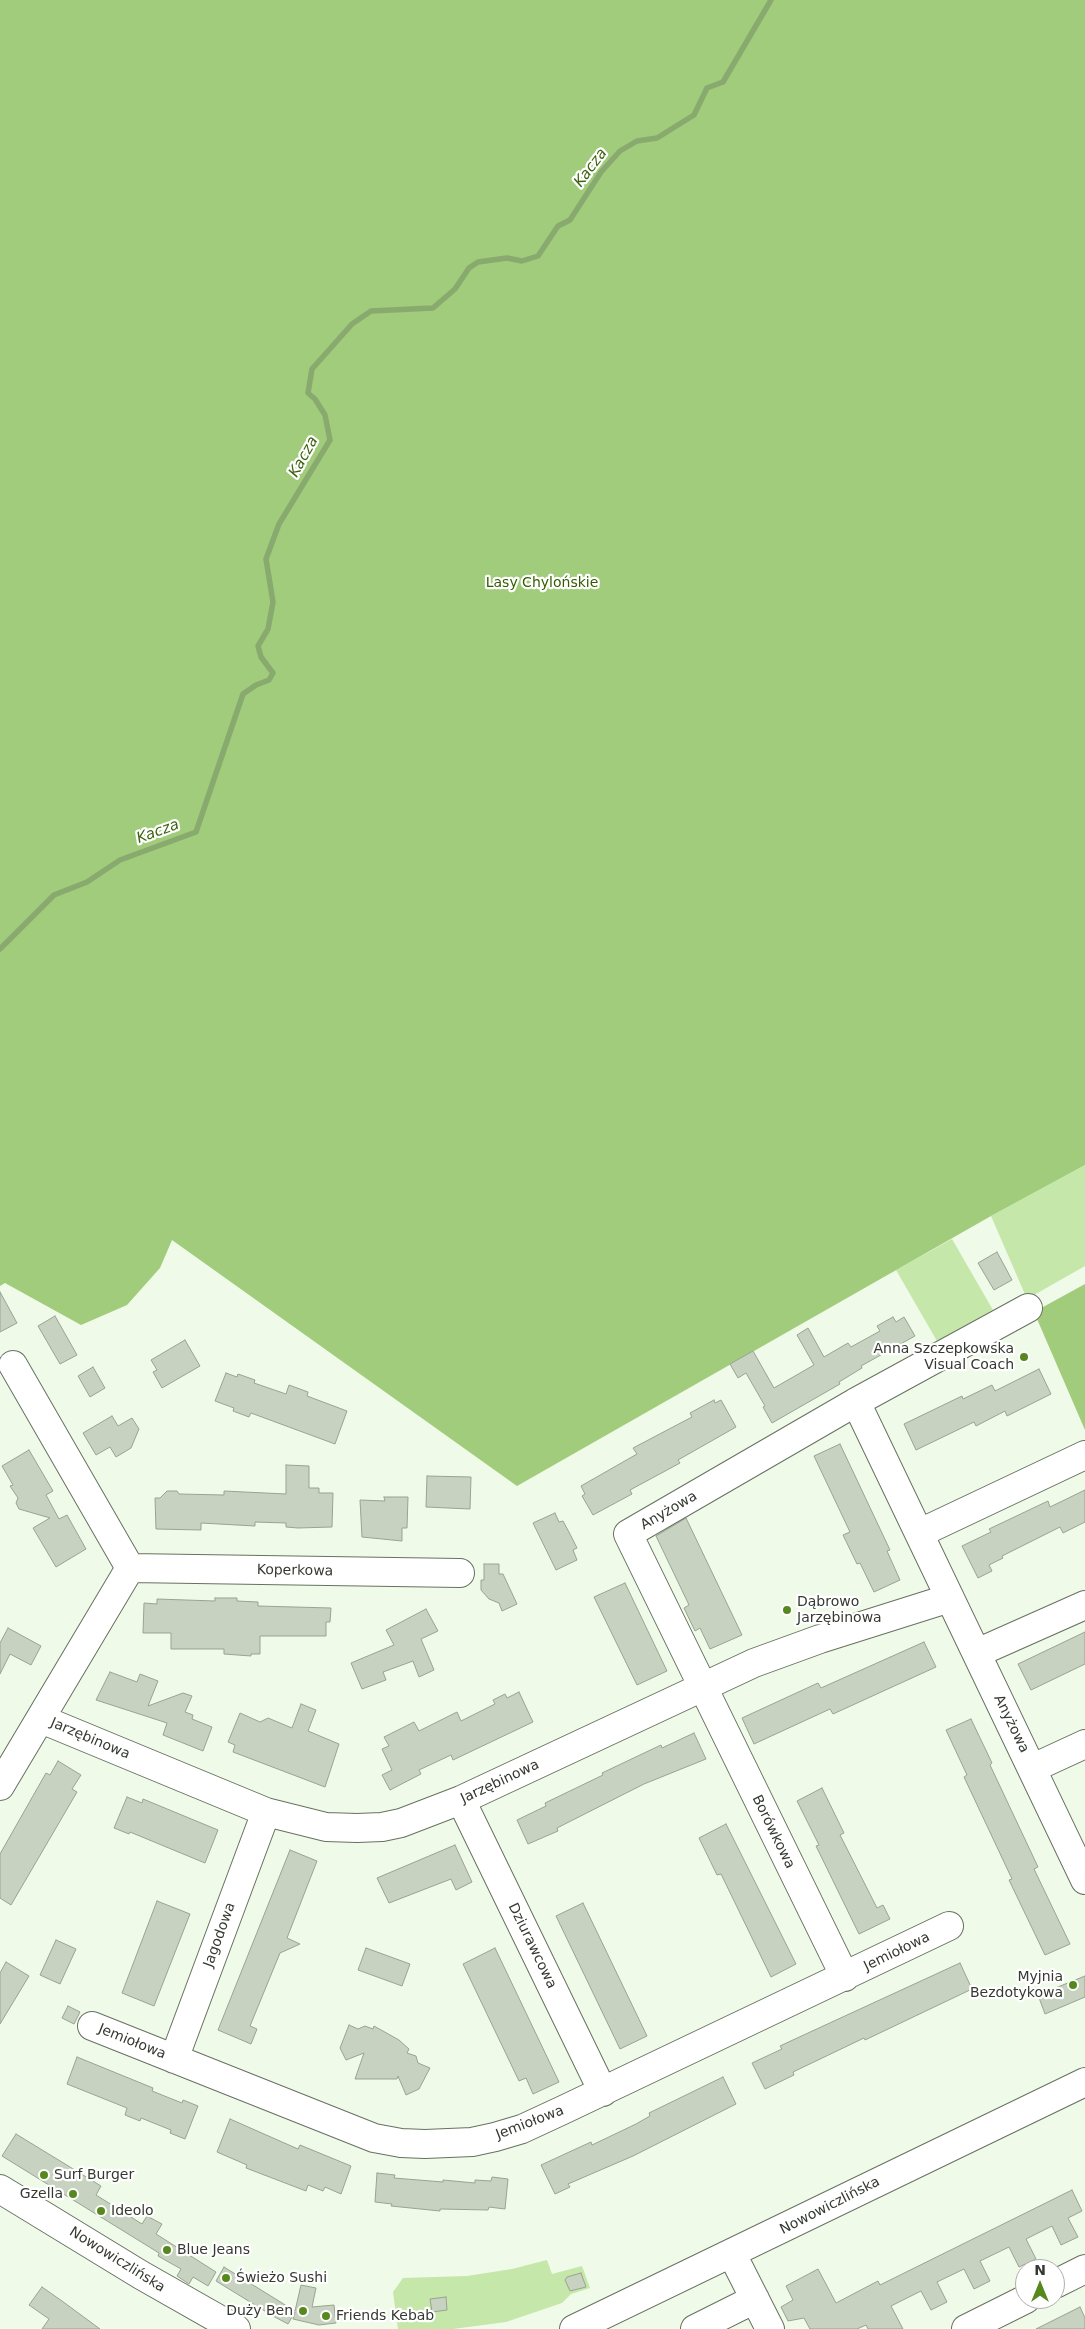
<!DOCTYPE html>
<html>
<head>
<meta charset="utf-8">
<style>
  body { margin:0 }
  #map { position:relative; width:1085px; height:2329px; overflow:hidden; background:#effae8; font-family:"DejaVu Sans",sans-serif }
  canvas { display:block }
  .north { position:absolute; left:1015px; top:2259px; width:50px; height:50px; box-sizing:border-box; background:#fff; border:1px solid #aeb0ad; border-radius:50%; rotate:0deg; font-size:14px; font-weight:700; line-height:20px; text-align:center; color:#353932 }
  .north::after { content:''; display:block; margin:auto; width:18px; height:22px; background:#56881d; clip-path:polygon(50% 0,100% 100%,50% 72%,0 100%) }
</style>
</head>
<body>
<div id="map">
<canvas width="1085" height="2329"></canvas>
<div class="north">N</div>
</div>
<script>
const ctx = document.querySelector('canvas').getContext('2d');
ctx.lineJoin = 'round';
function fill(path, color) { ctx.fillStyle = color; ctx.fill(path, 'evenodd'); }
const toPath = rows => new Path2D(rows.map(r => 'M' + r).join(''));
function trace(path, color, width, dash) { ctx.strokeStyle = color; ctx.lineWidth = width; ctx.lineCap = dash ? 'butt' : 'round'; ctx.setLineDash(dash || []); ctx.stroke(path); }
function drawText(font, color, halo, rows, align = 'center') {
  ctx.font = font + ' "DejaVu Sans",sans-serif'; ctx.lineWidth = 4.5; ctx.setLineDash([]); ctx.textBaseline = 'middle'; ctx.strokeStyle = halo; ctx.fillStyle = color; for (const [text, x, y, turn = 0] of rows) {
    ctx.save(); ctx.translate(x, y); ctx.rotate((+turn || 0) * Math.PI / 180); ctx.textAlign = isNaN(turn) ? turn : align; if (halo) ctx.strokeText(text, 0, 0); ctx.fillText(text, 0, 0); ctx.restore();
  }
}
const green = toPath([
  [1085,1165,1085,1266,1027,1299,991,1216],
  [952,1239,993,1310,937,1341,896,1270],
  [547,2260,552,2274,582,2266,590,2288,571,2294,562,2303,506,2322,453,2329,398,2329,393,2292,403,2278,467,2276,512,2269]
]);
const forest = toPath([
  [0,0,1085,0,1085,1165,991,1216,517,1486,172,1240,160,1268,127,1305,81,1325,5,1283,0,1286],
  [1085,1284,1085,1430,1034,1312]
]);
const stream = toPath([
  [0,949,54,895,87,882,120,860,196,832,243,694,256,685,269,680,273,673,261,657,258,646,268,629,273,602,266,559,279,524,330,440,325,415,315,399,308,393,312,369,352,324,371,311,433,308,455,289,469,268,478,262,507,258,522,261,538,256,558,226,570,220,601,172,620,151,637,141,657,138,694,115,707,88,723,82,771,0]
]);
const building = toPath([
  [997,1252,1012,1280,994,1290,978,1263,997,1252],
  [0,1292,17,1323,0,1332,0,1292],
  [55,1316,77,1355,60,1364,38,1326,55,1316],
  [893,1317,896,1322,904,1317,915,1336,861,1366,862,1368,839,1382,840,1384,772,1423,763,1407,765,1406,746,1373,738,1378,730,1364,753,1351,774,1388,814,1365,797,1335,808,1328,824,1357,848,1343,851,1347,880,1331,877,1326,893,1317],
  [185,1340,200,1366,162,1388,153,1372,157,1370,151,1360,185,1340],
  [93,1367,105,1388,90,1397,78,1376,93,1367],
  [1039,1369,1051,1394,1007,1416,1005,1411,976,1426,974,1422,916,1450,904,1424,962,1396,963,1399,992,1385,995,1391,1039,1369],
  [226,1373,237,1377,238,1374,255,1380,254,1383,286,1394,289,1385,308,1392,307,1396,347,1411,335,1444,251,1413,249,1417,233,1411,234,1408,215,1401,226,1373],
  [714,1400,715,1403,721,1400,736,1427,678,1460,680,1463,630,1490,632,1494,593,1515,582,1496,585,1494,581,1486,637,1454,633,1448,692,1417,690,1413,714,1400],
  [112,1416,118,1426,132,1418,139,1429,131,1448,116,1457,110,1447,96,1455,83,1433,112,1416],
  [840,1444,890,1550,887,1551,900,1580,874,1592,860,1563,857,1564,843,1535,850,1532,814,1456,840,1444],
  [29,1450,53,1491,46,1495,59,1519,67,1515,86,1549,56,1567,33,1528,50,1518,19,1509,16,1503,18,1498,10,1486,13,1485,2,1466,29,1450],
  [286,1465,309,1466,309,1488,319,1488,319,1493,333,1493,332,1527,298,1528,286,1527,286,1523,255,1522,255,1526,201,1523,201,1530,156,1529,155,1498,160,1498,167,1491,177,1491,179,1494,224,1495,224,1491,286,1494,286,1465],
  [427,1476,471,1477,470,1509,426,1507,427,1476],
  [1085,1490,1085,1522,1063,1533,1060,1527,1002,1556,1003,1558,989,1565,992,1571,978,1578,962,1546,991,1532,989,1529,1048,1501,1050,1507,1085,1490],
  [384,1497,408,1497,407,1528,402,1528,402,1541,362,1537,360,1500,385,1501,384,1497],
  [555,1513,559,1522,563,1521,570,1534,577,1548,573,1550,577,1560,556,1570,533,1523,555,1513],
  [686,1518,742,1635,710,1649,700,1628,695,1631,684,1608,689,1605,656,1536,686,1518],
  [484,1564,499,1564,499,1574,503,1574,517,1604,502,1611,499,1603,489,1599,481,1590,481,1580,484,1580,484,1564],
  [625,1583,667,1671,637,1685,594,1597,625,1583],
  [215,1598,237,1598,237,1601,258,1602,258,1606,331,1608,330,1622,326,1622,326,1636,260,1636,260,1654,251,1654,251,1656,224,1654,224,1649,171,1649,171,1633,143,1633,144,1603,157,1604,157,1599,215,1601,215,1598],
  [426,1609,438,1631,421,1639,434,1670,419,1677,413,1661,383,1672,386,1680,362,1689,351,1663,394,1645,386,1630,426,1609],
  [8,1628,41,1646,31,1665,10,1654,0,1674,0,1643,8,1628],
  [1085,1632,1085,1664,1031,1690,1018,1664,1085,1632],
  [924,1642,936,1667,833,1714,830,1709,754,1744,742,1718,818,1683,821,1688,924,1642],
  [110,1672,137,1682,140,1674,158,1681,148,1706,183,1693,192,1696,185,1712,193,1715,192,1719,212,1727,203,1751,163,1735,167,1723,164,1722,96,1700,110,1672],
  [519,1692,533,1722,453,1760,451,1755,419,1770,421,1774,390,1790,382,1775,392,1770,382,1749,389,1746,384,1737,414,1722,419,1731,457,1712,461,1721,495,1704,493,1700,505,1694,507,1698,519,1692],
  [301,1704,316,1710,308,1731,339,1744,325,1787,233,1752,235,1745,228,1742,240,1713,260,1722,268,1718,292,1728,301,1704],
  [971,1719,992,1763,990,1765,1038,1867,1034,1869,1070,1944,1045,1955,1009,1880,1012,1879,964,1777,967,1775,946,1730,971,1719],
  [694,1733,706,1759,644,1784,557,1828,558,1831,528,1844,517,1820,546,1806,545,1803,603,1775,602,1773,661,1745,662,1748,694,1733],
  [58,1761,81,1775,72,1789,77,1792,11,1905,0,1898,0,1854,46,1773,50,1775,58,1761],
  [822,1788,844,1833,840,1835,877,1908,883,1905,890,1919,859,1934,816,1846,819,1845,797,1801,822,1788],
  [127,1797,142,1803,143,1799,218,1830,205,1863,130,1832,129,1834,114,1828,127,1797],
  [726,1824,796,1964,771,1977,721,1874,717,1875,699,1838,726,1824],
  [455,1845,472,1882,456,1890,451,1879,389,1903,377,1878,455,1845],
  [290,1850,317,1861,287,1938,300,1944,280,1953,250,2026,257,2029,251,2044,218,2030,290,1850],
  [157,1901,190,1914,154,2006,122,1993,157,1901],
  [583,1903,647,2036,620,2049,556,1916,583,1903],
  [56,1940,76,1949,60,1984,40,1975,56,1940],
  [366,1948,410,1964,402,1986,358,1970,366,1948],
  [495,1948,559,2082,533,2094,526,2078,519,2081,463,1964,495,1948],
  [6,1962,29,1976,0,2024,0,1973,6,1962],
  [960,1963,972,1989,865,2040,864,2038,793,2072,794,2075,765,2089,752,2063,782,2049,780,2046,795,2039,960,1963],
  [1085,1976,1085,1997,1045,2014,1038,1995,1085,1976],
  [68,2006,80,2012,74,2024,62,2018,68,2006],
  [349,2025,358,2029,365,2026,373,2029,374,2026,399,2040,409,2049,407,2053,416,2056,418,2063,430,2068,419,2089,406,2095,398,2076,397,2079,355,2079,364,2053,346,2060,340,2048,349,2025],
  [77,2057,153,2088,152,2091,182,2103,183,2100,198,2106,185,2139,170,2133,171,2130,141,2118,140,2121,125,2115,127,2108,67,2084,77,2057],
  [723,2077,736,2104,633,2156,568,2184,570,2187,555,2194,541,2165,591,2142,592,2145,636,2124,650,2116,649,2113,723,2077],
  [230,2119,298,2149,300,2145,351,2166,341,2194,325,2187,323,2191,308,2185,306,2191,246,2168,247,2165,217,2152,230,2119],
  [16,2134,101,2186,96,2195,131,2217,142,2224,147,2216,162,2224,156,2234,216,2272,208,2286,193,2277,189,2284,177,2276,181,2269,158,2256,159,2253,2,2156,16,2134],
  [377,2173,395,2175,394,2178,443,2182,443,2180,475,2183,475,2180,491,2181,492,2177,508,2179,505,2209,489,2207,488,2210,440,2209,440,2211,391,2206,392,2204,375,2202,377,2173],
  [1072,2190,1082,2211,1068,2218,1078,2237,1061,2245,1052,2226,1026,2239,1036,2259,1019,2267,1009,2247,980,2261,990,2281,974,2289,964,2269,937,2282,947,2302,931,2310,921,2291,891,2306,903,2329,868,2329,866,2325,857,2329,810,2329,804,2318,788,2321,781,2307,793,2300,786,2286,818,2269,836,2303,878,2281,880,2285,1072,2190],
  [224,2267,295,2311,301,2285,316,2288,312,2307,334,2305,336,2323,319,2325,293,2319,295,2312,288,2324,273,2316,216,2281,224,2267],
  [581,2273,586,2287,570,2291,565,2280,567,2277,581,2273],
  [42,2287,62,2301,100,2329,42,2329,49,2319,29,2305,42,2287],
  [446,2297,447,2310,432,2312,430,2299,446,2297],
  [1080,2307,1085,2318,1085,2329,1036,2329,1080,2307]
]);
const minor = toPath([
  [13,1365,130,1568],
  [856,1402,1085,1880],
  [920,1533,1085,1455],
  [977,1653,1085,1605],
  [41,1719,266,1812,326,1827,357,1828,382,1827,401,1823,461,1800,754,1663,820,1639,950,1598],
  [1033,1768,1085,1744],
  [0,1786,130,1568,460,1573],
  [461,1800,603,2092],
  [845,1977,628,1534,856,1402,1028,1308],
  [92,2026,374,2138,401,2143,425,2144,472,2142,495,2137,522,2129,563,2110,949,1926],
  [174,2059,266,1812],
  [0,2189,141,2275,236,2329],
  [732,2254,770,2329],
  [1055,2284,1085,2269],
  [574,2329,1085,2082],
  [695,2329,755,2299],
  [966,2329,1026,2299]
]);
const markers = [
  [1024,1357,5,"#56881d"],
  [787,1610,5,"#56881d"],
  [1073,1985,5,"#56881d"],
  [44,2175,5,"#56881d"],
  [73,2194,5,"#56881d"],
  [101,2211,5,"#56881d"],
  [167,2250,5,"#56881d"],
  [226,2278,5,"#56881d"],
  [303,2311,5,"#56881d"],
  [326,2316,5,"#56881d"]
];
const parkNames = [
  ["Lasy Chylońskie",542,583]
];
const poiNames = [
  ["Anna Szczepkowska",1014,1349,"right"],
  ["Visual Coach",1014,1365,"right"],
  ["Dąbrowo",797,1602],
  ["Jarzębinowa",797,1618],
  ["Myjnia",1063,1977,"right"],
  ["Bezdotykowa",1063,1993,"right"],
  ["Surf Burger",54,2175],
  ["Gzella",63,2194,"right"],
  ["Ideolo",111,2211],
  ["Blue Jeans",177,2250],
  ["Świeżo Sushi",236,2278],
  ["Duży Ben",293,2311,"right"],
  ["Friends Kebab",336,2316]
];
const streetNames = [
  ["Anyżowa",669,1511,-30],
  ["Koperkowa",295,1571,1],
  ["Anyżowa",1011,1724,64],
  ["Jarzębinowa",90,1739,23],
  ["Jarzębinowa",500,1782,-25],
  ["Borówkowa",773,1832,64],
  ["Jagodowa",220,1935,-70],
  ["Dziurawcowa",532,1946,64],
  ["Jemiołowa",897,1952,-26],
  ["Jemiołowa",132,2042,22],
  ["Jemiołowa",530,2123,-21],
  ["Nowowiczlińska",830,2206,-27],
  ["Nowowiczlińska",117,2260,32]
];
const waterNames = [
  ["Kacza",591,168,-53],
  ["Kacza",304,457,-61],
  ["Kacza",158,832,-20]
];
fill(green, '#c5e7aa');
fill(forest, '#a0cc7b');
trace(stream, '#89aa6e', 5.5);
fill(building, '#c8d2c1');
trace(building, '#99a392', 1);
trace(minor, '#687161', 30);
trace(minor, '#fff', 28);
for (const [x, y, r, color] of markers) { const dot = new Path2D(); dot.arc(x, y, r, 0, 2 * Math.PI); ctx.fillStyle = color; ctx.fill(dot); trace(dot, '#fff', 2); }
drawText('14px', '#355b00', '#fff', parkNames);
drawText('14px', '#353932', '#fff', poiNames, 'left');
drawText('14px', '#353932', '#fff', streetNames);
drawText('italic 15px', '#3c630d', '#fff', waterNames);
</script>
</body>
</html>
